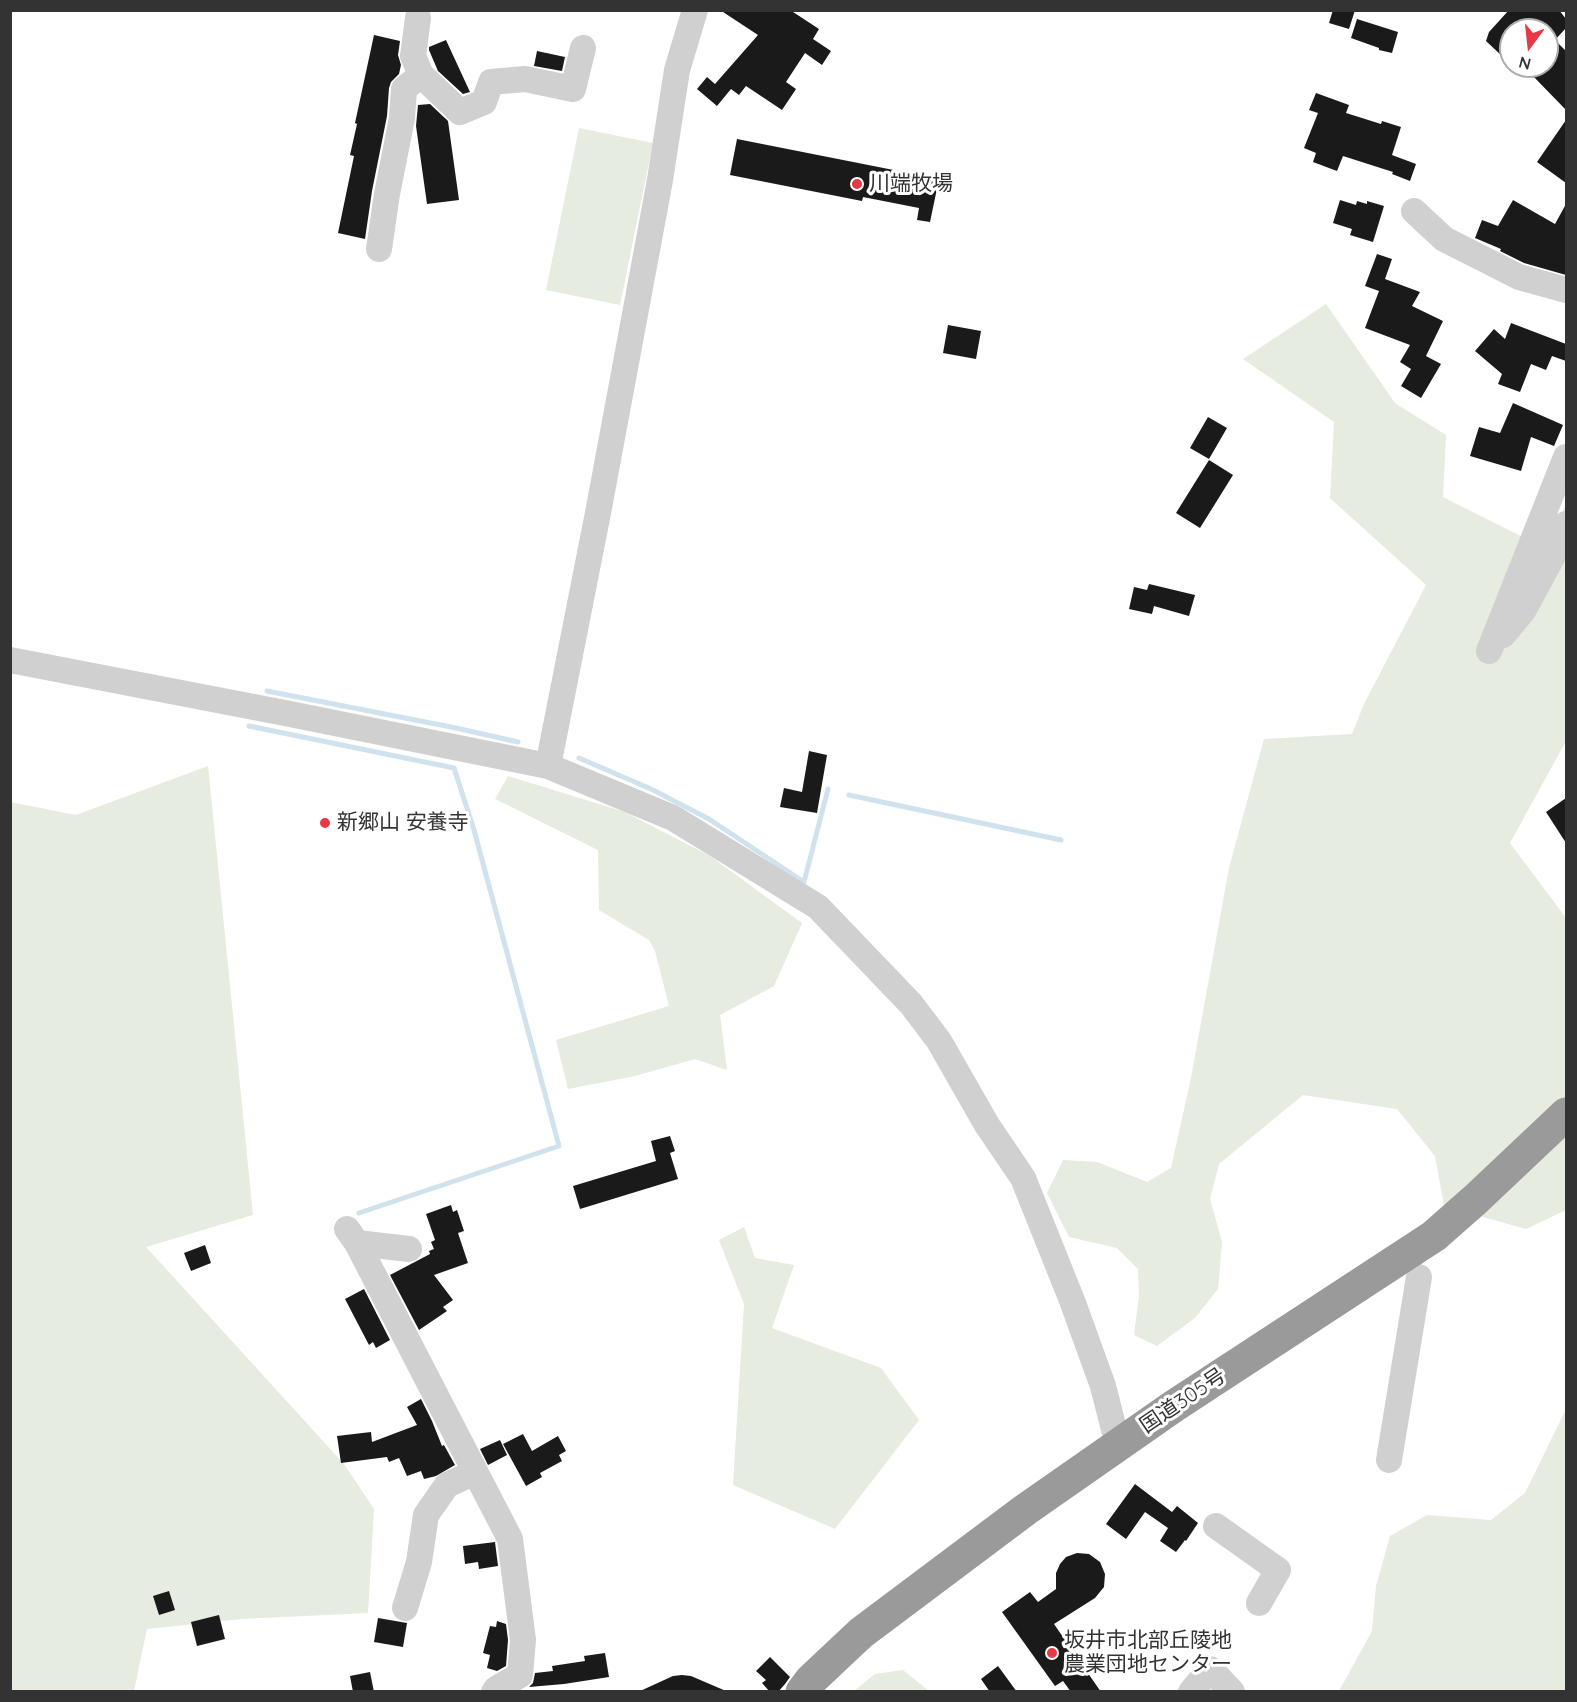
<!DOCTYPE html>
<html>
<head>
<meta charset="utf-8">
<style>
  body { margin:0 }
  #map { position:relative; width:1577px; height:1702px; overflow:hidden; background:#fff; font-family:Quicksand,sans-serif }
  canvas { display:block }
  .frame { position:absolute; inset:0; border:12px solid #333; pointer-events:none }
  .north { position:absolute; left:1499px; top:18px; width:60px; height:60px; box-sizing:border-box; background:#fff; border:2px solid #adadad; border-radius:50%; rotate:195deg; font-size:16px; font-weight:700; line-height:24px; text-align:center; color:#333 }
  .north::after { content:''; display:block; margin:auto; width:21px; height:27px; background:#e63946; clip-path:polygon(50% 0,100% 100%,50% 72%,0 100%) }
</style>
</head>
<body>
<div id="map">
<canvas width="1577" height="1702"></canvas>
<div class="frame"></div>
<div class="north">N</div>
</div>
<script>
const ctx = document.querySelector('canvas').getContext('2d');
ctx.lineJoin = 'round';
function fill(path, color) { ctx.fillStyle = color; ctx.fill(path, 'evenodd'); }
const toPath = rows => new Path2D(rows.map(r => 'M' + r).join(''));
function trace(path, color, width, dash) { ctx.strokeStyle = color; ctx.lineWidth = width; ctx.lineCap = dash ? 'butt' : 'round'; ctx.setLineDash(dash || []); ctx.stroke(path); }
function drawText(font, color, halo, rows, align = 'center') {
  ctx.font = font + ' Quicksand,"Noto Sans JP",sans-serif'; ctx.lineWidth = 6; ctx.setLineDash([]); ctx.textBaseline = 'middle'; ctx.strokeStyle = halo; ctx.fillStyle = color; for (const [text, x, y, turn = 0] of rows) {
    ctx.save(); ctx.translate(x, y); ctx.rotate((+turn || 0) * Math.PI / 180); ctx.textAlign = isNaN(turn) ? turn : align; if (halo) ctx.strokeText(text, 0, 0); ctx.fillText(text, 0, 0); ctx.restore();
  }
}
const green = toPath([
  [579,128,653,143,620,305,546,290],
  [1326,304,1395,403,1446,435,1443,497,1523,537,1558,523,1566,503,1566,741,1510,843,1566,918,1566,1210,1526,1229,1444,1206,1435,1156,1397,1109,1303,1095,1219,1164,1210,1199,1222,1242,1218,1289,1195,1318,1157,1346,1134,1335,1139,1296,1138,1269,1117,1248,1069,1237,1047,1193,1063,1160,1097,1162,1147,1182,1171,1168,1191,1078,1229,868,1264,739,1352,734,1364,704,1426,585,1330,498,1334,422,1243,359],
  [208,766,253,1215,146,1247,344,1464,374,1509,368,1613,241,1619,147,1629,134,1691,11,1691,10,802,76,815],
  [508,776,625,812,710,856,802,923,774,986,720,1015,727,1070,695,1059,635,1076,568,1089,556,1040,669,1006,655,951,649,940,599,910,598,850,495,799],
  [744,1227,755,1258,794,1265,772,1328,881,1368,919,1420,835,1529,733,1485,744,1304,719,1240],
  [1566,1409,1566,1691,1339,1691,1372,1631,1376,1586,1390,1536,1427,1515,1491,1520,1525,1493],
  [903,1670,929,1691,854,1691,875,1674]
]);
const stream = toPath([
  [267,691,456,728,518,742],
  [249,726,454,768,474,830,559,1146,359,1213],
  [579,758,651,789,709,819,804,882,828,789],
  [849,795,1061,840]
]);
const building = toPath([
  [720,10,790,10,819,29,813,39,831,51,822,65,805,53,786,82,796,89,782,110,746,86,739,95,731,89,717,106,697,89,707,77,715,84,758,35],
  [1333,10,1355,10,1349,29,1329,23],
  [1509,10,1559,10,1566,19,1566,28,1555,40,1566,51,1566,110,1532,75,1540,66,1547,66,1547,30,1511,30,1511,49,1503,57,1486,41,1489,32],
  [1357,19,1398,32,1392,53,1379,50,1379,48,1351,38],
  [374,35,400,41,398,55,401,65,399,74,391,82,389,88,387,116,372,191,365,239,338,233,354,156,350,155,357,124,355,123],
  [446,40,470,92,463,94,438,71,429,50,429,47],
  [537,51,565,57,562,71,534,66],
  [1316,93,1349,105,1346,113,1381,124,1382,121,1401,127,1392,155,1416,164,1410,181,1392,174,1393,172,1343,156,1337,171,1313,162,1316,153,1304,148,1318,113,1309,110],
  [430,104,448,121,459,200,427,204,416,126,418,105],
  [1566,120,1566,183,1537,162],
  [737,139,939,179,930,222,917,220,919,208,863,197,862,201,730,175],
  [1340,200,1356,205,1357,201,1367,204,1367,201,1384,206,1373,242,1350,235,1352,229,1333,223],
  [1513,200,1555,224,1566,204,1566,275,1524,263,1500,251,1501,249,1475,238,1482,220,1498,226],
  [1377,254,1392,259,1385,279,1420,292,1412,306,1443,321,1426,356,1441,364,1421,398,1401,386,1411,369,1400,362,1410,345,1365,328,1379,291,1365,286],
  [1511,323,1566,344,1566,361,1552,356,1546,370,1531,364,1520,392,1498,384,1502,374,1475,351,1494,329,1505,339],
  [948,325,981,331,976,359,943,353],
  [1513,403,1563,425,1554,446,1531,437,1521,471,1470,456,1479,427,1500,433],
  [1208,417,1227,428,1209,459,1190,448],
  [1209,460,1233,475,1200,528,1176,513],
  [1149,584,1195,595,1189,616,1154,606,1152,614,1129,609,1134,587,1147,590],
  [809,751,827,755,817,813,780,807,784,788,802,792],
  [1566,798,1566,843,1546,812],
  [670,1136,675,1151,670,1153,678,1179,580,1209,573,1186,656,1161,651,1141],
  [451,1205,453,1212,457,1210,464,1231,458,1233,468,1263,434,1275,453,1300,443,1307,447,1311,419,1330,390,1275,430,1254,429,1251,434,1249,431,1242,435,1240,426,1214],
  [205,1245,211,1263,191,1271,184,1253],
  [364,1289,390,1340,376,1348,373,1342,369,1345,345,1299],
  [421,1399,432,1421,442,1446,444,1445,455,1465,436,1476,424,1479,421,1471,407,1476,399,1458,389,1462,387,1457,341,1463,337,1436,371,1432,372,1442,417,1425,407,1407],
  [523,1434,532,1451,558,1436,566,1451,559,1455,562,1461,540,1473,542,1477,526,1486,503,1444],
  [500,1440,507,1455,488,1465,480,1449],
  [1135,1484,1172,1512,1177,1506,1198,1523,1186,1541,1185,1540,1176,1552,1160,1541,1168,1528,1145,1512,1126,1539,1106,1524],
  [495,1542,498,1566,479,1569,478,1562,465,1564,463,1546],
  [1077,1553,1089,1554,1100,1562,1105,1574,1104,1587,1095,1598,1054,1624,1101,1692,1071,1692,1063,1681,1055,1686,1002,1612,1030,1592,1038,1602,1056,1589,1056,1573,1060,1564,1066,1557],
  [169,1591,175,1610,159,1615,153,1596],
  [219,1615,225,1639,197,1646,191,1622],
  [378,1618,407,1623,403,1647,374,1642],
  [497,1621,506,1624,508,1640,506,1666,497,1671,487,1668,490,1655,483,1653,490,1626,496,1627],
  [605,1653,609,1677,564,1684,529,1687,533,1683,535,1673,553,1671,552,1666,585,1661,584,1656],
  [770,1657,790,1677,785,1684,778,1692,770,1692,762,1683,766,1680,756,1671],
  [998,1666,1017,1692,990,1692,981,1679],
  [370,1672,374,1692,353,1692,350,1676],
  [682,1675,691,1676,726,1691,638,1692,673,1676]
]);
const minor = toPath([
  [418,18,413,56,421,75,460,112,484,102,491,82,525,79,573,89,583,48],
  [1414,211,1444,239,1519,277,1566,290],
  [379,249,387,194,402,118,404,89,421,75],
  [1503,635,1523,611,1556,550,1566,524],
  [1489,651,1566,457],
  [10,660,290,714,548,766,673,818,818,907,911,1004,939,1041,987,1125,1023,1178,1073,1303,1103,1386,1118,1445],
  [548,766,598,513,660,180,677,70,695,10],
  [347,1229,357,1243,510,1539,523,1640,520,1675,496,1689,494,1692],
  [357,1243,409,1249],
  [1389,1460,1419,1277],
  [1216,1526,1278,1570,1259,1603],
  [405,1608,419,1562,426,1515,447,1485,475,1472],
  [1216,1675,1232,1692],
  [1191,1692,1210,1669]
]);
const highway = toPath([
  [802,1692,811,1680,861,1633,1025,1510,1174,1406,1434,1236,1476,1199,1566,1114]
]);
const markers = [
  [857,184,6,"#e63946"],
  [325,823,6,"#e63946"],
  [1052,1653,6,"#e63946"]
];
const poiNames = [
  ["川端牧場",869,184],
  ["新郷山 安養寺",337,823],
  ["坂井市北部丘陵地",1064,1641],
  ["農業団地センター",1064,1665]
];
const streetNames = [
  ["国道305号",1183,1401,-34]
];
fill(green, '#e6ecdf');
trace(stream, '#cfe2ee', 5);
fill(building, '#1a1a1a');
trace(minor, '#d0d0d0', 26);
trace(highway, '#9a9a9a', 33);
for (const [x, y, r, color] of markers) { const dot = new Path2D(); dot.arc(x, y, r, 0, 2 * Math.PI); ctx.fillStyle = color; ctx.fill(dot); trace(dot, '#fff', 2); }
drawText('21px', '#333', '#fff', poiNames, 'left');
drawText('21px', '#333', '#fff', streetNames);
</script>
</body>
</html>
